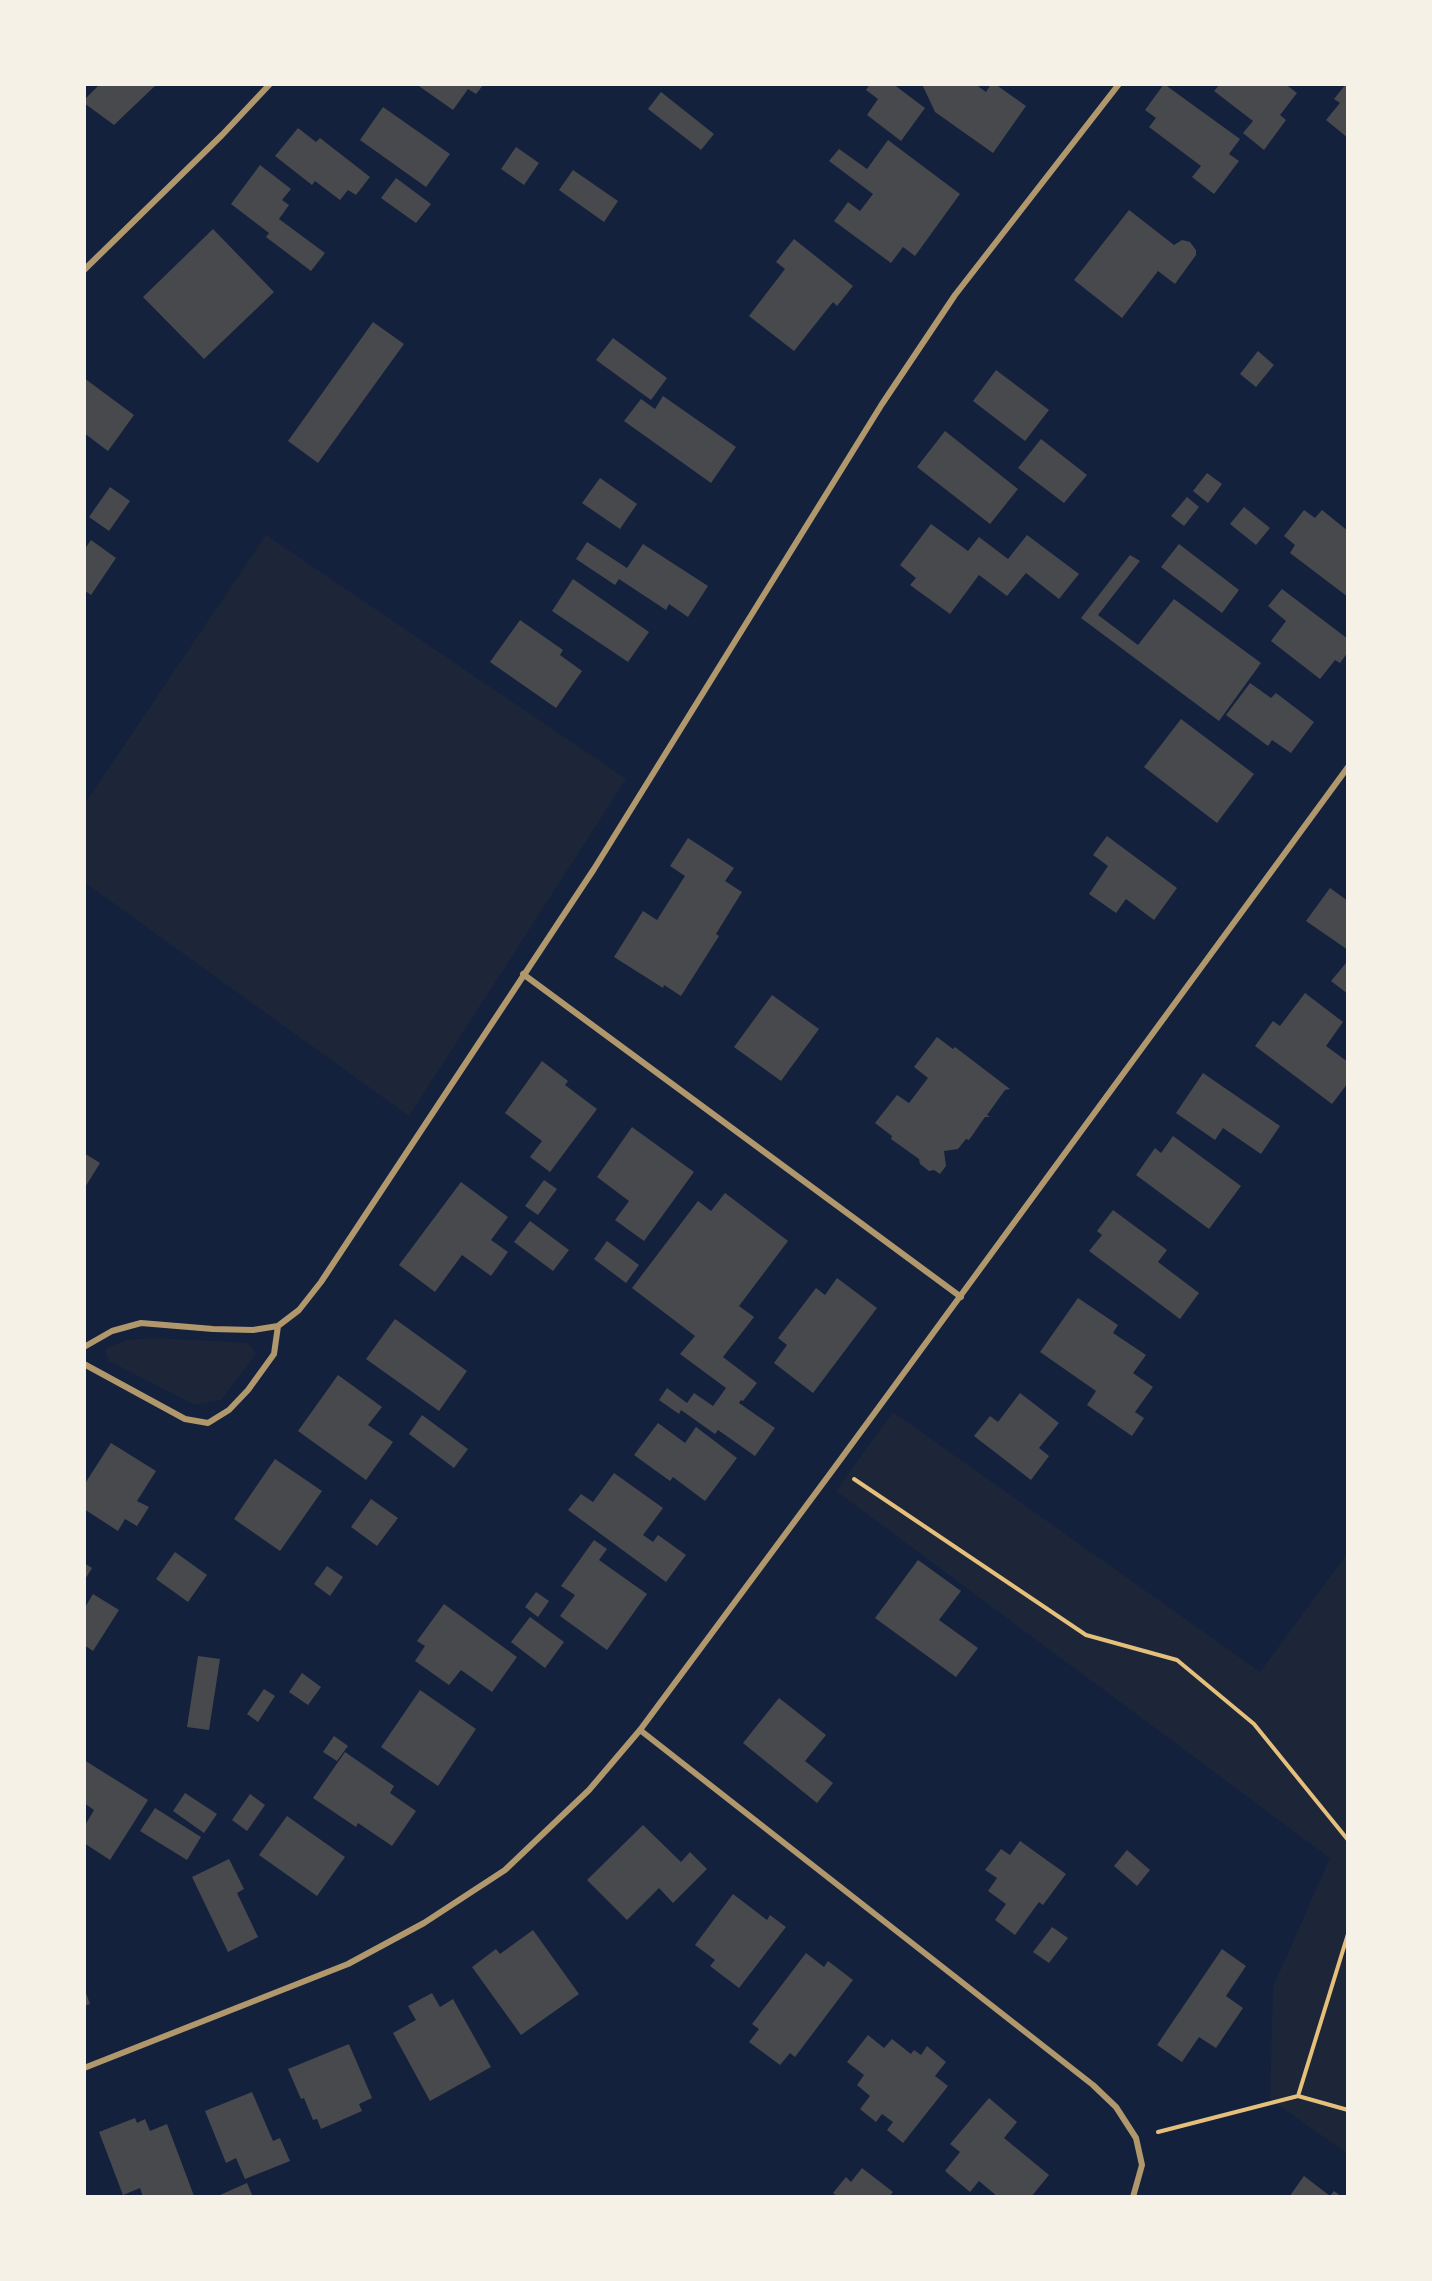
<!DOCTYPE html>
<html>
<head>
<meta charset="utf-8">
<style>
  body { margin:0 }
  #map { position:relative; width:1432px; height:2281px; overflow:hidden; background:#14213d; font-family:Barlow,sans-serif }
  canvas { display:block }
  .frame { position:absolute; inset:0; border:86px solid #f6f1e7; pointer-events:none }
</style>
</head>
<body>
<div id="map">
<canvas width="1432" height="2281"></canvas>
<div class="frame"></div>
</div>
<script>
const ctx = document.querySelector('canvas').getContext('2d');
ctx.lineJoin = 'round';
function fill(path, color) { ctx.fillStyle = color; ctx.fill(path, 'evenodd'); }
const toPath = rows => new Path2D(rows.map(r => 'M' + r).join(''));
function trace(path, color, width, dash) { ctx.strokeStyle = color; ctx.lineWidth = width; ctx.lineCap = dash ? 'butt' : 'round'; ctx.setLineDash(dash || []); ctx.stroke(path); }
const green = toPath([
  [266,535,626,779,409,1116,84,882,84,805],
  [153,1338,248,1343,256,1354,221,1400,195,1405,109,1361,105,1349,126,1340],
  [893,1412,1260,1672,1348,1553,1348,2154,1270,2099,1273,1987,1330,1858,836,1491]
]);
const building = toPath([
  [96,84,157,84,114,125,84,103,84,100,98,86],
  [416,84,484,84,476,94,468,89,453,110],
  [870,84,893,84,925,108,901,141,867,115,878,99,866,90],
  [922,84,975,84,986,92,991,84,995,84,1026,106,993,153,935,112],
  [1164,84,1240,139,1229,154,1239,161,1214,194,1192,177,1201,166,1149,127,1156,118,1145,110],
  [1220,84,1285,84,1297,93,1280,115,1286,120,1264,150,1243,133,1253,121,1214,91],
  [1346,84,1348,84,1348,138,1326,120,1340,103,1334,99],
  [661,92,714,134,701,150,648,109],
  [383,107,450,154,426,187,360,140],
  [298,128,316,142,320,138,370,177,356,195,348,190,340,200,315,181,312,185,275,156],
  [888,140,960,194,915,256,903,247,891,263,834,221,848,202,860,211,873,194,829,161,839,149,867,169],
  [516,147,539,163,524,185,501,169],
  [260,165,291,189,282,200,289,205,279,219,325,253,311,271,266,237,269,233,231,204],
  [573,170,618,201,604,222,559,190],
  [396,178,431,204,416,223,381,198],
  [1129,210,1174,245,1182,240,1190,242,1196,250,1196,255,1175,284,1158,271,1122,318,1074,280],
  [213,229,274,292,204,359,143,297],
  [794,239,853,286,837,306,833,302,794,351,749,316,785,269,776,262],
  [373,322,404,344,318,463,288,441],
  [613,338,667,378,651,400,596,360],
  [1258,351,1274,365,1256,387,1240,374],
  [996,370,1049,410,1025,441,973,401],
  [84,378,134,415,108,451,84,433],
  [663,396,736,447,711,483,624,421,641,399,655,409],
  [945,431,1018,489,990,524,917,467],
  [1041,439,1087,475,1064,503,1018,468],
  [1207,473,1222,484,1208,503,1193,491],
  [600,478,637,504,620,529,582,503],
  [110,487,130,501,109,531,89,517],
  [1187,497,1199,507,1184,526,1171,516],
  [1244,507,1270,528,1256,545,1230,524],
  [1304,510,1315,518,1322,510,1348,531,1348,597,1290,553,1295,545,1284,536],
  [931,524,968,551,979,537,1008,559,1027,535,1079,574,1059,599,1026,573,1007,596,979,575,950,614,910,585,916,578,900,565],
  [91,540,116,558,91,595,84,590,84,550],
  [587,542,627,568,643,544,708,586,688,617,669,604,666,610,619,579,615,585,576,559],
  [1179,544,1239,590,1222,613,1161,567],
  [1130,555,1140,561,1098,615,1138,645,1174,599,1261,663,1219,721,1081,618],
  [573,579,649,632,628,662,552,611],
  [1282,589,1348,639,1348,652,1340,663,1335,660,1320,679,1271,641,1286,621,1268,606],
  [520,620,563,650,560,655,582,671,556,708,490,662],
  [1250,683,1271,698,1276,693,1314,722,1291,753,1272,740,1268,746,1226,715],
  [1181,719,1254,774,1217,823,1144,767],
  [1107,836,1177,888,1154,920,1126,899,1116,913,1089,894,1108,866,1093,855],
  [688,838,734,868,725,881,742,892,716,934,719,936,681,996,664,985,663,988,614,957,643,911,657,920,685,876,670,866],
  [1330,888,1348,901,1348,950,1306,921],
  [1346,963,1348,964,1348,994,1331,981],
  [1305,993,1343,1022,1326,1046,1348,1062,1348,1083,1332,1104,1255,1046,1273,1021,1280,1026],
  [772,995,819,1029,781,1081,734,1047],
  [937,1037,953,1049,955,1047,1010,1089,1005,1090,987,1115,990,1117,985,1117,969,1140,966,1139,958,1149,944,1151,946,1166,940,1174,934,1170,929,1171,920,1164,919,1159,891,1139,892,1136,875,1123,897,1095,909,1103,928,1078,914,1067],
  [542,1061,568,1081,565,1085,597,1109,550,1172,530,1157,542,1141,505,1113],
  [1203,1073,1280,1126,1261,1154,1223,1128,1215,1140,1176,1113],
  [632,1127,694,1172,644,1241,615,1220,629,1201,597,1177],
  [1173,1136,1241,1186,1209,1229,1136,1175,1155,1148,1161,1153],
  [84,1153,100,1163,84,1189],
  [544,1180,557,1189,538,1215,525,1206],
  [461,1182,508,1217,491,1240,508,1252,491,1276,462,1255,435,1292,399,1265],
  [725,1193,788,1241,739,1306,754,1317,723,1357,757,1383,743,1401,741,1400,739,1403,775,1428,755,1456,718,1430,715,1434,681,1410,679,1414,659,1400,667,1388,687,1403,694,1393,713,1406,726,1388,680,1354,695,1336,632,1288,698,1201,711,1211],
  [1113,1210,1167,1250,1158,1262,1199,1293,1180,1319,1089,1251,1102,1235,1097,1231],
  [530,1221,569,1250,553,1271,514,1242],
  [607,1241,639,1265,626,1283,594,1259],
  [837,1278,877,1308,813,1393,774,1363,787,1345,778,1338,816,1288,825,1295],
  [1078,1298,1118,1325,1113,1333,1146,1355,1133,1373,1153,1387,1135,1412,1144,1418,1132,1436,1087,1405,1096,1391,1040,1352],
  [395,1319,467,1371,439,1411,366,1359],
  [338,1375,382,1407,368,1425,393,1442,366,1480,298,1431],
  [1020,1393,1059,1423,1039,1448,1049,1456,1031,1480,974,1436,990,1416,998,1422],
  [422,1415,468,1449,454,1468,409,1434],
  [658,1423,685,1443,696,1427,737,1458,705,1501,673,1477,670,1481,634,1455],
  [111,1443,156,1471,137,1501,149,1507,137,1526,125,1519,118,1531,84,1509,84,1485],
  [275,1459,322,1491,280,1551,234,1519],
  [614,1473,663,1508,643,1535,653,1542,658,1535,686,1555,666,1582,568,1510,581,1494,593,1502],
  [371,1499,398,1518,377,1546,351,1527],
  [594,1540,607,1549,599,1560,647,1594,607,1650,560,1616,575,1595,561,1586],
  [175,1552,207,1575,188,1602,156,1579],
  [918,1560,961,1591,939,1620,978,1648,956,1677,875,1618],
  [84,1563,92,1568,84,1581],
  [327,1566,343,1577,330,1596,314,1584],
  [536,1592,549,1601,538,1617,525,1607],
  [93,1594,119,1610,93,1651,84,1645,84,1609],
  [444,1604,517,1657,492,1692,461,1670,449,1685,415,1661,425,1646,417,1641],
  [530,1617,564,1642,545,1668,511,1642],
  [198,1656,220,1659,209,1730,187,1727],
  [302,1673,321,1687,308,1705,289,1692],
  [264,1689,275,1696,258,1722,247,1714],
  [420,1690,476,1729,438,1786,381,1747],
  [779,1698,826,1735,805,1761,833,1783,817,1803,743,1743],
  [334,1736,348,1746,337,1761,323,1752],
  [345,1752,394,1786,390,1793,416,1811,392,1846,358,1823,356,1827,313,1798],
  [84,1760,148,1800,110,1860,84,1843,84,1827,94,1810,84,1803],
  [185,1793,217,1814,204,1833,173,1811],
  [250,1794,265,1805,247,1831,232,1820],
  [155,1808,201,1837,187,1860,140,1831],
  [287,1816,345,1857,317,1896,259,1855],
  [643,1825,681,1862,690,1852,707,1869,673,1903,659,1888,627,1920,587,1880],
  [1020,1841,1066,1874,1043,1905,1039,1902,1015,1935,995,1920,1006,1904,988,1891,997,1878,985,1870,1001,1849,1010,1855],
  [1127,1850,1150,1870,1137,1886,1114,1866],
  [229,1859,244,1889,237,1893,258,1937,228,1952,192,1877],
  [733,1894,767,1920,770,1915,786,1927,739,1988,710,1966,715,1960,695,1945],
  [1052,1927,1068,1938,1049,1963,1033,1952],
  [533,1930,579,1994,521,2035,472,1967,496,1949,500,1954],
  [1222,1949,1246,1966,1226,1996,1243,2008,1216,2048,1199,2037,1182,2062,1157,2045],
  [806,1953,824,1967,828,1961,853,1980,795,2057,790,2053,780,2065,749,2042,759,2029,752,2024],
  [84,1988,90,2004,84,2006],
  [432,1993,440,2007,453,1999,491,2067,430,2101,393,2033,416,2020,408,2006],
  [868,2035,884,2048,892,2039,911,2054,914,2050,921,2055,927,2046,946,2062,935,2076,948,2086,903,2143,887,2130,893,2122,882,2114,876,2122,860,2109,870,2096,857,2085,864,2075,847,2062],
  [349,2044,372,2098,359,2104,362,2111,321,2129,317,2119,313,2120,304,2098,301,2099,288,2069],
  [252,2092,273,2141,280,2138,290,2161,245,2179,236,2158,226,2163,205,2111],
  [989,2098,1017,2122,1004,2138,1049,2175,1031,2197,998,2197,979,2181,970,2192,945,2171,960,2152,950,2144],
  [135,2118,137,2123,145,2119,150,2131,167,2124,194,2196,143,2197,140,2188,123,2195,99,2132],
  [862,2168,893,2192,889,2197,838,2197,833,2193,846,2177,851,2182],
  [1304,2176,1330,2196,1334,2191,1342,2197,1289,2197],
  [247,2183,253,2197,221,2197,220,2195]
]);
const path = toPath([
  [854,1479,1086,1635,1177,1660,1254,1724,1348,1840],
  [1298,2096,1348,1934],
  [1158,2132,1298,2096,1348,2110]
]);
const minor = toPath([
  [84,270,222,135,270,84],
  [523,974,961,1297],
  [84,1347,112,1331,141,1323,213,1329,253,1330,278,1326,299,1310,321,1282,594,869,882,404,955,295,1119,84],
  [84,1364,185,1419,208,1423,229,1410,248,1390,274,1354,278,1326],
  [640,1730,1093,2085,1116,2107,1136,2138,1142,2165,1133,2197],
  [84,2068,348,1964,424,1923,505,1870,589,1790,640,1730,835,1467,1348,767]
]);
fill(green, '#1d2539');
fill(building, '#48494c');
trace(path, '#e5c07b', 4);
trace(minor, '#b1986c', 6);
</script>
</body>
</html>
